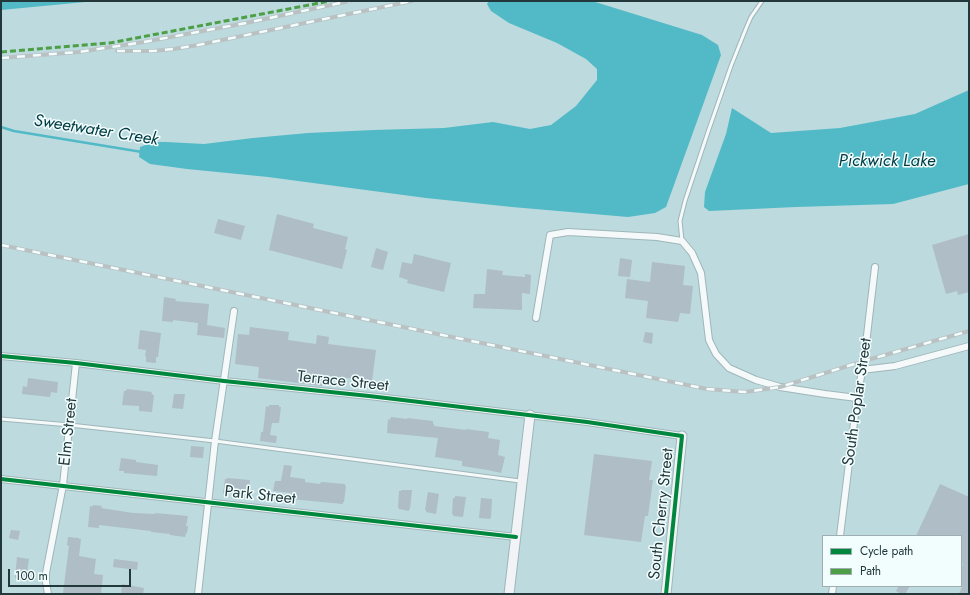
<!DOCTYPE html>
<html>
<head>
<meta charset="utf-8">
<style>
  body { margin:0 }
  #map { position:relative; width:970px; height:595px; overflow:hidden; background:#bddade; font-family:Jost,sans-serif }
  canvas { display:block }
  .frame { position:absolute; inset:0; border:2px solid #22383b; pointer-events:none }
  .legend { position:absolute; left:822px; top:535px; width:140px; height:52px; box-sizing:border-box; background:#f2fdfe; border:1px solid #9faeb0; margin:0; padding:5px 7px; list-style:none; font-size:12px; color:#22383b }
  .legend li { display:flex; align-items:center; gap:8px; height:20px }
  .legend b { width:20px; border:1px solid #9faeb0 }
  .scale { position:absolute; left:8px; top:569px; width:123px; height:18px; box-sizing:border-box; border:2px solid #22383b; border-top:0; padding-left:5px; font-size:12px; line-height:14px; white-space:nowrap; color:#22383b; -webkit-text-stroke:3px #f2fdfe; paint-order:stroke }
</style>
</head>
<body>
<div id="map">
<canvas width="970" height="595"></canvas>
<div class="frame"></div>
<ul class="legend">
<li><b style="height:5px;background:#00873e"></b>Cycle path</li>
<li><b style="height:5px;background:#4d9f45"></b>Path</li>
</ul>
<div class="scale">100 m</div>
</div>
<script>
const ctx = document.querySelector('canvas').getContext('2d');
ctx.lineJoin = 'round';
function fill(path, color) { ctx.fillStyle = color; ctx.fill(path, 'evenodd'); }
const toPath = rows => new Path2D(rows.map(r => 'M' + r).join(''));
function trace(path, color, width, dash) { ctx.strokeStyle = color; ctx.lineWidth = width; ctx.lineCap = dash ? 'butt' : 'round'; ctx.setLineDash(dash || []); ctx.stroke(path); }
function drawText(font, color, halo, rows, align = 'center') {
  ctx.font = font + ' Jost,sans-serif'; ctx.lineWidth = 3; ctx.setLineDash([]); ctx.textBaseline = 'middle'; ctx.strokeStyle = halo; ctx.fillStyle = color; for (const [text, x, y, turn = 0] of rows) {
    ctx.save(); ctx.translate(x, y); ctx.rotate((+turn || 0) * Math.PI / 180); ctx.textAlign = isNaN(turn) ? turn : align; if (halo) ctx.strokeText(text, 0, 0); ctx.fillText(text, 0, 0); ctx.restore();
  }
}
const water = toPath([
  [1,1,96,1,1,10],
  [489,1,515,1,522,2,535,1,592,1,702,35,718,45,721,55,666,207,655,213,628,217,512,207,426,198,268,177,187,169,150,164,139,157,140,147,154,142,166,142,204,144,253,138,308,133,374,130,444,128,493,122,530,129,551,125,576,106,597,80,597,69,586,59,557,43,509,23,491,11,487,4],
  [969,90,969,184,893,204,796,207,709,211,704,207,705,192,726,134,732,108,771,133,840,128,915,114]
]);
const stream = toPath([
  [1,127,14,131,142,152]
]);
const building = toPath([
  [277,214,314,224,313,228,348,237,345,249,347,250,342,269,269,250],
  [218,219,245,226,241,240,214,233],
  [969,234,969,292,958,295,957,291,946,294,932,245],
  [376,248,388,252,383,270,371,267],
  [414,254,451,263,444,292,407,283,408,280,399,277,402,262,412,264],
  [620,258,632,260,630,277,618,276],
  [652,262,685,266,683,285,693,286,690,314,680,313,678,322,646,318,648,301,625,298,627,279,650,282],
  [487,269,503,271,502,275,525,277,525,274,531,275,530,294,522,293,522,310,473,308,474,294,485,294],
  [164,297,176,299,175,301,209,304,207,325,225,328,224,338,197,335,198,323,173,320,173,322,162,321],
  [250,327,289,332,288,340,316,344,317,335,329,337,328,344,376,350,372,381,323,375,322,386,258,378,259,367,235,364,238,334,249,335],
  [140,330,161,333,158,357,156,357,156,363,146,362,146,356,145,356,146,350,138,349],
  [645,332,653,333,652,344,643,342],
  [28,378,58,382,57,393,51,392,50,397,22,394,23,386,27,387],
  [127,389,152,392,151,394,154,395,152,412,139,411,139,406,122,405,124,391,126,391],
  [174,394,185,394,183,409,172,408],
  [269,405,279,405,279,407,281,407,279,423,272,423,270,435,277,436,276,443,260,441,261,432,263,432,266,406,269,407],
  [391,417,407,419,407,418,433,421,433,424,434,424,434,426,466,430,466,429,489,432,488,438,500,440,498,455,505,457,501,473,488,470,462,466,462,461,435,457,438,438,387,433,388,419,390,420],
  [191,446,204,447,203,458,190,457],
  [594,454,652,461,649,480,653,480,648,516,645,516,641,542,584,535],
  [121,458,136,460,136,462,158,465,157,476,124,473,124,471,119,471],
  [284,465,292,466,290,477,305,479,305,482,320,484,321,482,345,484,345,486,346,486,344,502,343,502,343,504,291,499,291,493,273,491,275,481,281,481],
  [227,478,250,480,249,489,242,489,242,496,223,493,225,479,227,479],
  [940,484,969,497,969,594,959,594,962,587,961,569,963,564,961,563,961,536,916,536],
  [401,490,412,490,410,509,409,509,409,511,399,509,399,508,398,508,399,491,401,491],
  [428,492,439,494,436,514,426,512,426,510,425,510],
  [455,496,466,497,463,517,453,516,453,514,452,514,453,498,455,498],
  [481,498,492,499,491,518,490,518,490,519,479,518],
  [93,505,102,506,101,508,133,513,155,514,155,513,188,516,186,526,188,526,187,533,186,533,185,537,170,535,170,534,151,532,151,531,99,525,99,528,88,527,90,506,92,507],
  [11,530,20,531,18,540,9,538],
  [68,537,79,538,79,539,81,539,79,556,96,559,94,574,103,575,101,594,70,594,63,593,69,546,67,545],
  [17,557,29,559,26,579,15,578],
  [114,559,138,562,137,570,113,567],
  [122,584,144,588,143,594,121,594],
  [899,586,910,586,905,594,901,594,896,591]
]);
const lane = toPath([
  [682,241,680,221,685,201,708,132,731,66,747,26,751,17,762,1],
  [1,419,70,425,215,441,520,481]
]);
const street = toPath([
  [536,318,550,235,568,232,657,237,682,241,692,253,701,273,709,340,716,354,729,368,756,380,780,387,825,394,857,398],
  [1,356,76,363,224,381,369,396,587,422,682,436],
  [862,370,895,366,969,346],
  [1,479,516,537],
  [840,536,857,398,864,361,875,267],
  [48,594,46,582,46,573,63,485,76,363],
  [198,594,215,441,234,311],
  [832,594,833,586]
]);
const secondary = toPath([
  [509,594,530,415],
  [666,594,682,436]
]);
const rail = toPath([
  [117,51,153,51,174,49,198,45,412,1],
  [1,58,79,52,144,42,246,23,350,1],
  [1,245,707,389,745,392,780,387,864,361,969,331]
]);
const quiet = toPath([
  [1,52,110,43,330,1]
]);
const cycleway = toPath([
  [1,356,76,363,224,381,369,396,587,422,682,436,666,594],
  [1,479,516,537]
]);
const streetNames = [
  ["Terrace Street",343,382,6],
  ["South Poplar Street",858,402,-82],
  ["Elm Street",69,432,-84],
  ["Park Street",260,496,6],
  ["South Cherry Street",662,514,-84]
];
const waterNames = [
  ["Sweetwater Creek",96,131,9],
  ["Pickwick Lake",887,162]
];
fill(water, '#51bac6');
trace(stream, '#51bac6', 2.5);
fill(building, '#aebdc6');
trace(lane, '#9fb6b9', 5);
trace(street, '#9fb6b9', 8);
trace(secondary, '#9fb6b9', 11);
trace(lane, '#f5f9fa', 3);
trace(street, '#f5f9fa', 6);
trace(secondary, '#f1f3f6', 9);
trace(rail, '#bac1c3', 4);
trace(rail, '#f2fdfe', 2.5, [8]);
trace(quiet, '#4d9f45', 3, [6, 3]);
trace(cycleway, '#00873e', 4);
drawText('16px', '#22383b', '#f2fdfe', streetNames);
drawText('italic 17px', '#003c43', '#f2fdfe', waterNames);
</script>
</body>
</html>
